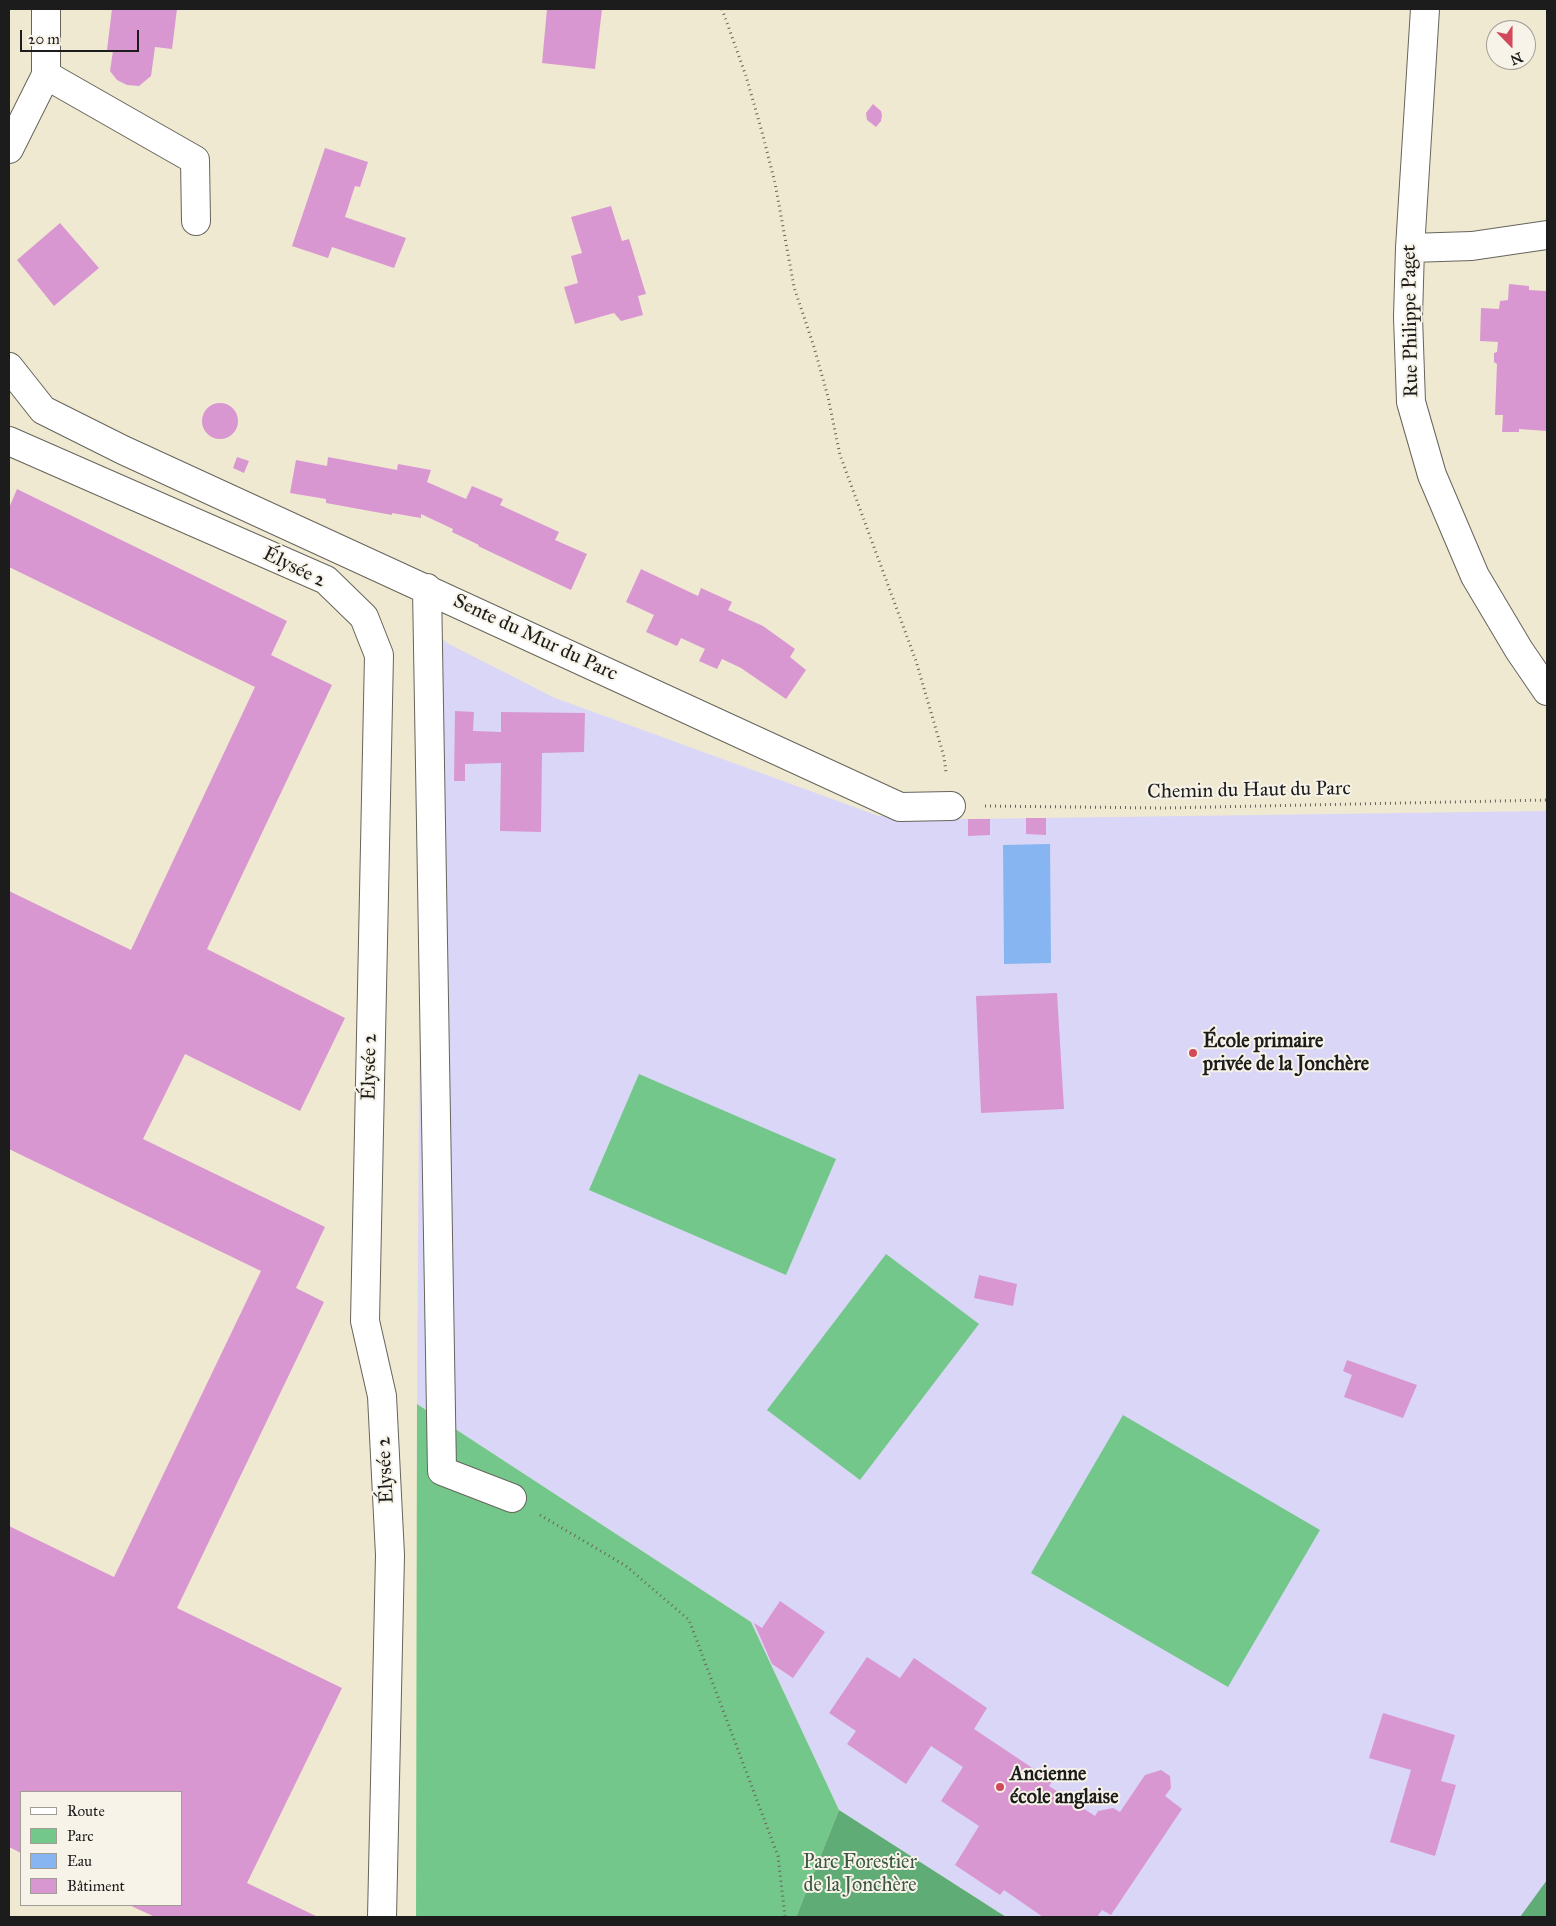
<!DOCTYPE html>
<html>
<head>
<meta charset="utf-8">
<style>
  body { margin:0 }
  #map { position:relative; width:1556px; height:1926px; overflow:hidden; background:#efe9d1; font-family:"IM FELL Great Primer",serif }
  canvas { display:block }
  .frame { position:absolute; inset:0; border:10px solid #1c1c1c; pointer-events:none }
  .legend { position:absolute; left:20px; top:1791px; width:162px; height:115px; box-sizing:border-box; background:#f7f3e8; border:1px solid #9f9d96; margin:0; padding:6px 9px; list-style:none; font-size:15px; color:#1c1c1c }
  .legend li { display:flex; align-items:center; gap:10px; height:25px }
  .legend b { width:25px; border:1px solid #9f9d96 }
  .north { position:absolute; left:1486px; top:20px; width:50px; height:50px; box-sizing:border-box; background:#f7f3e8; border:1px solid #9f9d96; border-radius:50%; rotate:158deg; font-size:14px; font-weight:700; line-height:20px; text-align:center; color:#1c1c1c }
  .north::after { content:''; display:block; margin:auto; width:18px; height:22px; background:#d1495b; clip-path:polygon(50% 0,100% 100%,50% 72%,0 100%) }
  .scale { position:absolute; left:20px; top:30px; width:119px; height:22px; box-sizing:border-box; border:2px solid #1c1c1c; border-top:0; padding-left:6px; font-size:15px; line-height:18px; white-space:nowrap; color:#1c1c1c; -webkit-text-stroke:4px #f7f3e8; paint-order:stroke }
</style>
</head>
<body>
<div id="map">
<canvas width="1556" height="1926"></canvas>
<div class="frame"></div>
<ul class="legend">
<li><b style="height:6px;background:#fff"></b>Route</li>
<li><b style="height:14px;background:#74c78a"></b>Parc</li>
<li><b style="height:14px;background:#86b5f1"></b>Eau</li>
<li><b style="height:14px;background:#d997d2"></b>Bâtiment</li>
</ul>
<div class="north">N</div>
<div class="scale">20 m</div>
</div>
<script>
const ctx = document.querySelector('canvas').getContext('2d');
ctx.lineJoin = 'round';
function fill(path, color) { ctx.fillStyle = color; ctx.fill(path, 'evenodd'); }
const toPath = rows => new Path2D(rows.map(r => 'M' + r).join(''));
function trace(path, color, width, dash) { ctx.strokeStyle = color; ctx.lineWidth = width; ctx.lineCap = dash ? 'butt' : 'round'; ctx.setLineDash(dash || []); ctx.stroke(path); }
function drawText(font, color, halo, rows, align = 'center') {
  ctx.font = font + ' "IM FELL Great Primer",serif'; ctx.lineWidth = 4; ctx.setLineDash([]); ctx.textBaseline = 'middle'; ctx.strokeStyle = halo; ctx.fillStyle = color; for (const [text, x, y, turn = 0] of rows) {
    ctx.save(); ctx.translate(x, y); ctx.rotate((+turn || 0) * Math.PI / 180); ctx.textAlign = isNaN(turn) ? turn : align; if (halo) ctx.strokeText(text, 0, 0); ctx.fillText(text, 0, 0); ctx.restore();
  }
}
const built = toPath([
  [422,620,447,643,555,698,879,816,968,819,1547,811,1547,1917,1006,1917,839,1810,751,1622,417,1404]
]);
const green = toPath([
  [639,1074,836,1159,786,1275,589,1190],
  [886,1254,979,1324,860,1480,767,1410],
  [417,1404,751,1622,839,1810,796,1917,416,1917],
  [1123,1415,1320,1530,1228,1687,1031,1573]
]);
const forest = toPath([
  [839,1810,1006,1917,796,1917],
  [1547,1880,1547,1917,1520,1917]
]);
const water = toPath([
  [1050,844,1051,963,1004,964,1003,845]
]);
const building = toPath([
  [112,9,177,9,172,49,155,47,151,76,139,86,127,85,117,80,110,71,113,51,107,50],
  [547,9,602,9,595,69,542,63],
  [873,104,881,111,882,115,881,121,876,127,867,120,866,113],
  [325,148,368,162,360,187,355,186,345,217,406,238,394,268,332,247,328,258,292,246],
  [611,206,622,241,629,239,646,294,638,296,643,315,621,321,614,313,575,324,564,287,578,283,571,256,582,253,571,217],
  [60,223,99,268,54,306,17,260],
  [1509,284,1529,286,1529,290,1547,291,1547,431,1519,429,1519,432,1502,432,1503,415,1495,415,1497,364,1494,362,1494,353,1497,352,1498,342,1480,341,1481,308,1499,309,1500,301,1508,300],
  '202 421a18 18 0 1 1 36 0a18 18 0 1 1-36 0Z',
  [237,457,249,461,244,473,233,468],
  [328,457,397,470,398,464,431,470,427,482,466,499,472,486,503,499,500,505,559,532,555,540,587,554,571,590,478,546,479,545,452,532,453,529,421,514,421,518,392,513,392,515,326,503,326,499,290,493,296,460,327,466],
  [17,489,287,621,271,655,332,685,207,949,345,1018,300,1111,185,1054,143,1139,325,1227,296,1288,324,1302,177,1608,342,1688,247,1883,318,1917,155,1917,129,1905,181,1905,181,1792,21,1792,21,1853,9,1847,9,1526,114,1577,261,1271,9,1149,9,891,131,950,255,687,9,567,9,508],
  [641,569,698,596,701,588,732,602,728,610,763,626,795,649,790,657,806,670,786,699,741,668,722,659,717,669,699,661,705,649,681,638,677,646,646,632,654,615,626,602],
  [455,711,474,712,473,731,501,732,501,712,585,713,584,752,542,753,541,832,500,831,501,763,465,764,465,781,454,781],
  [1026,818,1046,818,1046,835,1026,834],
  [968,819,990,819,990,835,968,836],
  [1057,993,1064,1109,981,1113,976,996],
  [979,1275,1017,1284,1013,1306,974,1298],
  [1347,1360,1417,1385,1403,1418,1344,1397,1352,1375,1343,1371],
  [780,1601,825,1632,793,1678,772,1664,754,1623,762,1628],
  [867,1657,900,1678,914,1658,987,1708,974,1729,1052,1781,1049,1786,1095,1816,1098,1811,1113,1808,1120,1812,1145,1775,1161,1770,1170,1776,1171,1788,1165,1796,1182,1809,1111,1915,1102,1910,1097,1917,1043,1917,1004,1890,1000,1895,955,1865,979,1826,941,1801,963,1767,931,1746,906,1784,847,1744,856,1731,829,1713],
  [1383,1713,1455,1735,1441,1781,1456,1785,1435,1856,1390,1842,1411,1770,1369,1758]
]);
const path = toPath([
  [722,9,746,76,762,132,775,183,794,287,814,347,828,397,840,455,916,661,944,757,946,772],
  [985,806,1163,808,1547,800],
  [540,1515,626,1566,689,1620,778,1856,785,1917]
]);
const minor = toPath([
  [1425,9,1410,248,1408,317,1411,402,1432,475,1475,576,1519,650,1547,691],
  [46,75,195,160,196,221],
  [9,149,46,75,46,9],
  [1410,248,1472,246,1547,235],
  [9,367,43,410,123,450,900,807,951,806],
  [9,441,326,580,364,617,379,655,365,1321,382,1396,390,1555,382,1917],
  [427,588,442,1471,512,1498]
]);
const markers = [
  [1193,1053,5,"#d1495b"],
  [1000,1787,5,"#d1495b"]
];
const streetNames = [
  ["Rue Philippe Paget",1411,321,-91],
  ["Élysée 2",294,568,26],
  ["Sente du Mur du Parc",535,638,25],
  ["Chemin du Haut du Parc",1249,791,-1],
  ["Élysée 2",370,1067,-89],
  ["Élysée 2",386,1470,-93]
];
const poiNames = [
  ["École primaire",1203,1042],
  ["privée de la Jonchère",1203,1065],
  ["Ancienne",1010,1775],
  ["école anglaise",1010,1798]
];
const parkNames = [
  ["Parc Forestier",860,1863],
  ["de la Jonchère",860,1886]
];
fill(built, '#dad6f7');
fill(green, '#74c78a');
fill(forest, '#5fac76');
fill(water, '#86b5f1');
fill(building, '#d997d2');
trace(minor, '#66645b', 30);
trace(path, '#66645b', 3, [1, 4]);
trace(minor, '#fff', 28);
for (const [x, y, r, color] of markers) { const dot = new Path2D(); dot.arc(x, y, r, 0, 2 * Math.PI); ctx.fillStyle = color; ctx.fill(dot); trace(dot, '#f7f3e8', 2); }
drawText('20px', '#1c1c1c', '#f7f3e8', streetNames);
drawText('bold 20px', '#1c1c1c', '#f7f3e8', poiNames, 'left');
drawText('20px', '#3b5842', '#f7f3e8', parkNames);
</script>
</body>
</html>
